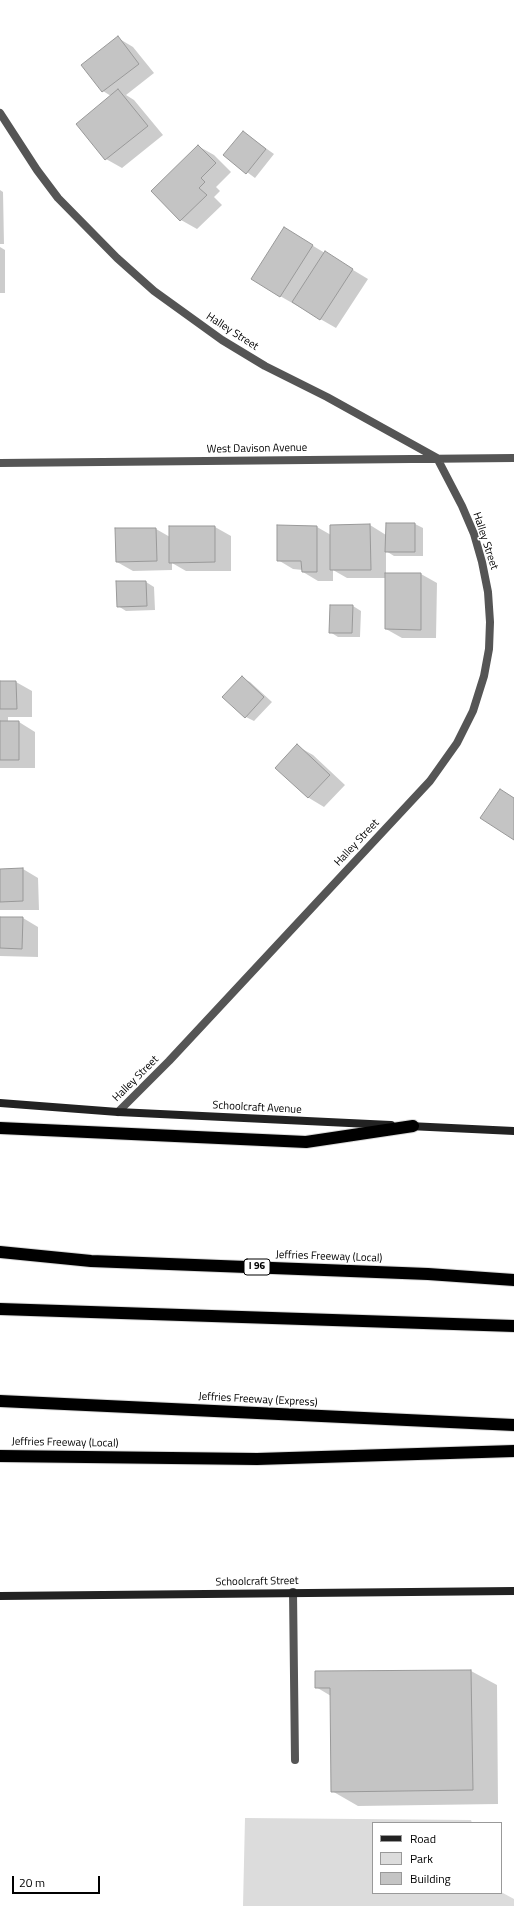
<!DOCTYPE html>
<html>
<head>
<meta charset="utf-8">
<style>
  body { margin:0 }
  #map { position:relative; width:514px; height:1906px; overflow:hidden; background:#fff; font-family:"Titillium Web",sans-serif }
  canvas { display:block }
  .legend { position:absolute; left:372px; top:1822px; width:130px; height:72px; box-sizing:border-box; background:#fff; border:1px solid #999; margin:0; padding:5px 7px; list-style:none; font-size:12px; color:#000 }
  .legend li { display:flex; align-items:center; gap:8px; height:20px }
  .legend b { width:20px; border:1px solid #999 }
  .scale { position:absolute; left:12px; top:1876px; width:88px; height:18px; box-sizing:border-box; border:2px solid #000; border-top:0; padding-left:5px; font-size:12px; line-height:14px; white-space:nowrap; color:#000; -webkit-text-stroke:3px #fff; paint-order:stroke }
</style>
</head>
<body>
<div id="map">
<canvas width="514" height="1906"></canvas>
<ul class="legend">
<li><b style="height:5px;background:#222"></b>Road</li>
<li><b style="height:11px;background:#dcdcdc"></b>Park</li>
<li><b style="height:11px;background:#c4c4c4"></b>Building</li>
</ul>
<div class="scale">20 m</div>
</div>
<script>
const ctx = document.querySelector('canvas').getContext('2d');
ctx.lineJoin = 'round';
function fill(path, color) { ctx.fillStyle = color; ctx.fill(path, 'evenodd'); }
const toPath = rows => new Path2D(rows.map(r => 'M' + r).join(''));
function trace(path, color, width, dash) { ctx.strokeStyle = color; ctx.lineWidth = width; ctx.lineCap = dash ? 'butt' : 'round'; ctx.setLineDash(dash || []); ctx.stroke(path); }
function drawText(font, color, halo, rows, align = 'center') {
  ctx.font = font + ' "Titillium Web",sans-serif'; ctx.lineWidth = 3; ctx.setLineDash([]); ctx.textBaseline = 'middle'; ctx.strokeStyle = halo; ctx.fillStyle = color; for (const [text, x, y, turn = 0] of rows) {
    ctx.save(); ctx.translate(x, y); ctx.rotate((+turn || 0) * Math.PI / 180); ctx.textAlign = isNaN(turn) ? turn : align; if (halo) ctx.strokeText(text, 0, 0); ctx.fillText(text, 0, 0); ctx.restore();
  }
}
const green = toPath([
  [245,1818,471,1820,472,1823,373,1823,373,1893,501,1892,514,1899,514,1906,243,1906]
]);
const shadow = toPath([
  [118,38,133,47,154,73,126,95,134,100,163,135,122,168,106,159,111,96,103,91],
  [243,132,274,154,255,178,224,155],
  [198,146,214,155,231,172,216,187,220,191,214,197,222,205,197,229,181,220,153,191],
  [0,190,3,192,4,244,0,244],
  [300,238,368,279,336,328,280,296],
  [0,247,5,250,5,293,0,293],
  [387,524,415,524,423,528,423,556,394,556,386,551,386,574,421,574,437,583,436,638,402,638,386,629,386,578,347,578,333,570,333,581,318,581,303,572,303,570,293,569,278,560,317,527,331,535,370,525,386,535],
  [170,527,215,527,231,536,231,571,186,571,172,563,172,570,133,571,117,562,156,529,170,537],
  [117,582,146,582,154,587,155,610,126,611,118,606],
  [353,606,361,611,360,637,338,637,330,632],
  [242,678,250,682,272,702,254,721,246,717],
  [0,682,16,682,32,691,32,717,8,717,8,722,19,722,35,732,35,768,0,768],
  [297,746,313,755,345,785,324,807,309,798,277,768],
  [23,869,38,878,39,910,0,910,0,870],
  [0,918,23,918,38,927,38,957,0,956],
  [471,1671,497,1685,498,1804,358,1806,332,1791,331,1696,316,1687,316,1672]
]);
const building = toPath([
  [118,36,139,64,102,92,81,65,118,36],
  [118,89,148,126,105,160,76,124,118,89],
  [243,131,266,149,246,174,223,155,243,131],
  [198,145,216,163,201,178,205,182,199,188,207,195,180,221,151,191,198,145],
  [284,227,313,245,280,297,251,279,284,227],
  [325,251,353,269,320,320,292,302,325,251],
  [386,523,415,523,415,552,385,552,386,523],
  [370,524,371,570,330,570,330,525,370,524],
  [277,525,317,526,317,572,302,572,301,561,277,561,277,525],
  [169,526,215,526,215,562,169,563,169,526],
  [115,528,156,528,157,561,116,562,115,528],
  [385,573,421,573,421,630,385,629,385,573],
  [116,581,146,581,147,606,117,607,116,581],
  [330,605,353,605,352,633,329,633,330,605],
  [242,676,264,697,245,718,222,697,242,676],
  [0,681,16,681,17,709,0,709,0,681],
  [0,721,19,721,19,760,0,760,0,721],
  [297,744,330,775,308,798,275,768,297,744],
  [500,789,514,798,514,840,480,818,500,789],
  [23,868,23,901,0,902,0,869,23,868],
  [0,917,23,917,22,949,0,948,0,917],
  [471,1670,473,1790,331,1792,330,1688,315,1688,315,1671,471,1670]
]);
const service = toPath([
  [293,1592,295,1760]
]);
const minor = toPath([
  [0,113,37,170,58,198,117,258,154,291,222,340,265,366,327,397,437,458,462,506,474,534,482,562,488,592,490,622,489,649,484,676,473,711,457,743,430,781,169,1061,118,1112],
  [0,463,514,458]
]);
const secondary = toPath([
  [0,1103,118,1112,391,1125],
  [409,1126,514,1131],
  [0,1596,514,1591]
]);
const motorway = toPath([
  [0,1128,306,1142,413,1126],
  [0,1252,91,1261,428,1274,514,1280],
  [0,1309,514,1326],
  [0,1401,514,1425],
  [0,1456,257,1459,514,1451]
]);
const shields = [
  [257,1267,26]
];
const shieldNames = [
  ["I 96",257,1267]
];
const streetNames = [
  ["Halley Street",232,332,33],
  ["West Davison Avenue",257,449,-1],
  ["Halley Street",485,541,72],
  ["Halley Street",357,843,-47],
  ["Halley Street",136,1079,-45],
  ["Schoolcraft Avenue",257,1108,3],
  ["Jeffries Freeway (Local)",329,1257,2],
  ["Jeffries Freeway (Express)",258,1400,3],
  ["Jeffries Freeway (Local)",65,1443,1],
  ["Schoolcraft Street",257,1582,-1]
];
fill(green, '#dcdcdc');
fill(shadow, '#0003');
fill(building, '#c4c4c4');
trace(building, '#999', 1);
trace(motorway, '#dbdbdb', 14);
trace(service, '#555', 8);
trace(minor, '#555', 8);
trace(secondary, '#222', 8);
trace(motorway, '#000', 12);
for (const [x, y, w] of shields) { const box = new Path2D(); box.roundRect(x - w / 2, y - 8, w, 16, 3); ctx.fillStyle = '#fff'; ctx.fill(box); trace(box, '#000', 1); }
drawText('bold 10px', '#000', null, shieldNames);
drawText('11px', '#000', '#fff', streetNames);
</script>
</body>
</html>
